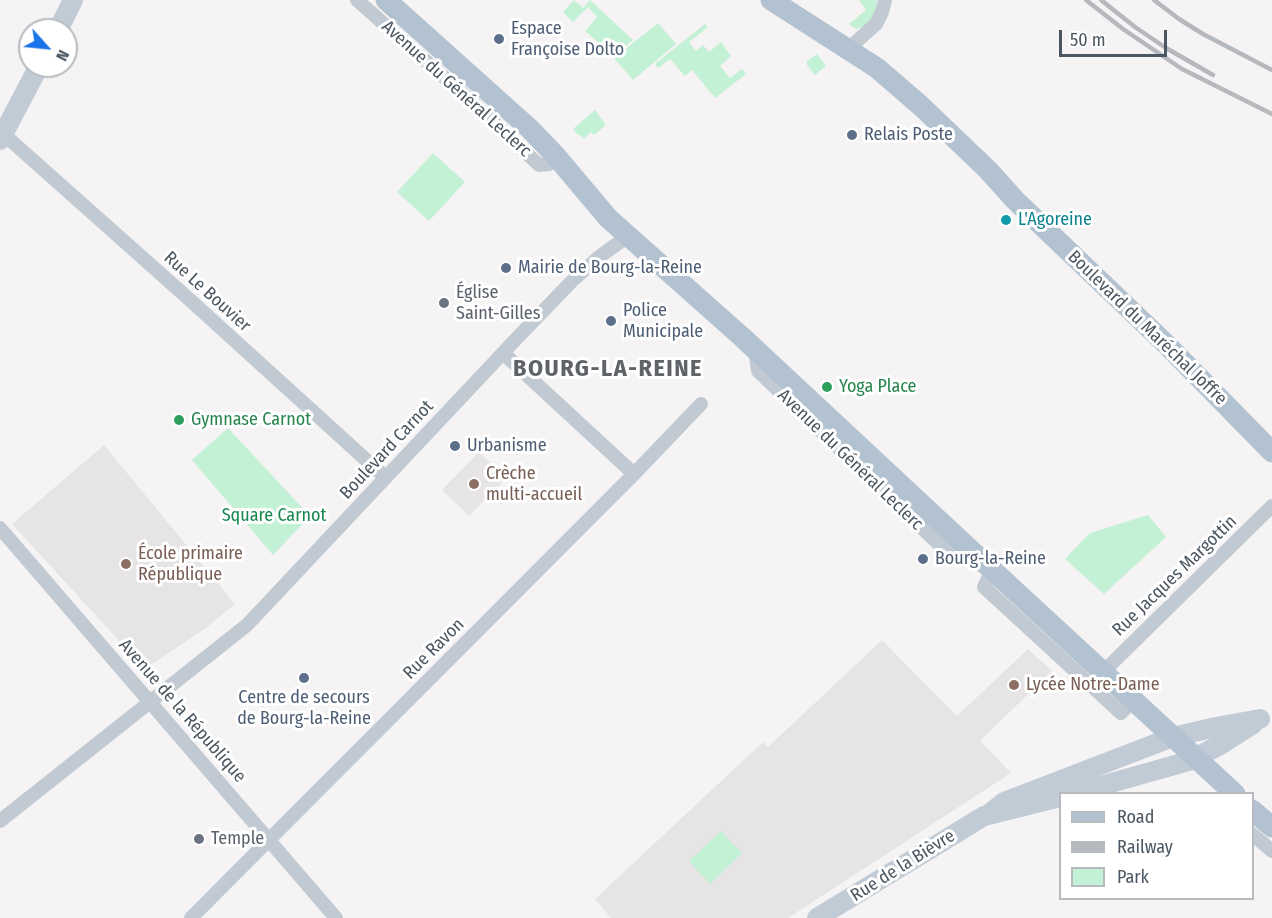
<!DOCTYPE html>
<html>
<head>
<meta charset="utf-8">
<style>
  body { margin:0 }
  #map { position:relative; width:1272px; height:918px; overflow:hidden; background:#f5f3f3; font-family:"Fira Sans Condensed",sans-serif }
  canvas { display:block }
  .legend { position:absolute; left:1059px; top:792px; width:195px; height:108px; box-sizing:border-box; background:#fff; border:2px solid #b7bbc0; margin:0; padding:8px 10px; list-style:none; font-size:18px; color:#4a5661 }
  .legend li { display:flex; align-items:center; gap:12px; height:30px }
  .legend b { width:30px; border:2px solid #b7bbc0 }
  .north { position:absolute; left:18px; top:18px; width:60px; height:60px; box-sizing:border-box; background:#fff; border:2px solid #b7bbc0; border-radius:50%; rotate:117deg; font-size:16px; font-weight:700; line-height:24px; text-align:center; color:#4a5661 }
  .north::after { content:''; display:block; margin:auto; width:21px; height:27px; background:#1a73e8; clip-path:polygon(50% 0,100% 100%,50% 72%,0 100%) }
  .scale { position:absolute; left:1059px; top:30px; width:108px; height:27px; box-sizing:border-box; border:3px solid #4a5661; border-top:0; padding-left:8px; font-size:18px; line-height:21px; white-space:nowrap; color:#4a5661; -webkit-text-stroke:4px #fff; paint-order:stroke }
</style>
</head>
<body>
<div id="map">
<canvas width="1272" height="918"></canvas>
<ul class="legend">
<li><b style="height:8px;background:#b3c2d1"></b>Road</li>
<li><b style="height:8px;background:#b5b8bd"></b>Railway</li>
<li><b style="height:16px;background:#c3f1d5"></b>Park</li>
</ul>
<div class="north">N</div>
<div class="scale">50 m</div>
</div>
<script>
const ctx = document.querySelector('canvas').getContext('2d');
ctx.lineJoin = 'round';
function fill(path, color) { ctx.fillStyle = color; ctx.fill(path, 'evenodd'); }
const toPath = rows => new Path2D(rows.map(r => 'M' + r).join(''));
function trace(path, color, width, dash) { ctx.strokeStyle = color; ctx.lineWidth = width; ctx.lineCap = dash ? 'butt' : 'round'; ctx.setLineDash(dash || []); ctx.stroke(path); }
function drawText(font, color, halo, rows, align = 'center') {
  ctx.font = font + ' "Fira Sans Condensed",sans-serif'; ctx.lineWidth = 6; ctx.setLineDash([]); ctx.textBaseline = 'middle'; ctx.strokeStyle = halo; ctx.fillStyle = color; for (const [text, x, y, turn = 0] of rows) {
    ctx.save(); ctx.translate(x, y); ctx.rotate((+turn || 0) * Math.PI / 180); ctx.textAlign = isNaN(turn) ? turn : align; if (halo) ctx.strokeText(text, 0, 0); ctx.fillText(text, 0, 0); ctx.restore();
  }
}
const education = toPath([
  [104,445,235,604,207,627,145,669,12,524],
  [479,452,506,478,469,516,442,490],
  [882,640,957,716,1028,649,1052,671,980,741,1011,773,788,918,611,918,595,899,763,742,768,747]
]);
const green = toPath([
  [574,0,583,8,590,0,633,40,614,56,585,31,597,17,588,7,573,22,563,12],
  [859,0,877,0,875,19,865,27,856,29,849,24,866,10],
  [658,23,676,44,633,80,614,58],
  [705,24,708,27,689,42,696,51,703,45,709,52,721,42,731,56,720,66,730,78,742,69,746,74,715,98,692,70,685,76,670,59,658,68,655,64],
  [817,54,826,66,815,75,807,65,807,61],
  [595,110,606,125,594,135,591,132,584,139,580,135,578,135,573,129],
  [433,153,465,182,429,221,397,192],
  [228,428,310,516,273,555,192,460],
  [1148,515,1166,537,1104,594,1065,559,1090,533],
  [721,831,742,853,710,884,689,861]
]);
const minor = toPath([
  [357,0,471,101,539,165,549,164,557,157],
  [848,49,876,24,882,12,885,0],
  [0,131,190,300,385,477],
  [755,349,758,371,946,551,963,543],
  [503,353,634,474],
  [0,528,336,918],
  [992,570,984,587,1121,713,1133,700],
  [1103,672,1272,506],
  [0,821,247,625,517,338,573,280,599,257,628,236],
  [1252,834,1272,851],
  [191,918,634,474,701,404]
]);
const secondary = toPath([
  [58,30,73,0],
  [0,140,39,66],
  [1072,794,1189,761,1220,745,1253,724],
  [989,814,1004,802,1173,737,1216,727,1260,719],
  [817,918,984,816,1060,797]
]);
const primary = toPath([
  [386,0,530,129,555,155,608,218,742,337,963,543,1235,794],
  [771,0,877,68,921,106,988,170,1015,200,1167,345,1272,452],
  [1252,810,1272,827]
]);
const rail = toPath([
  [1086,0,1123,29,1182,69,1272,114],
  [1101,0,1135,27,1166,48,1213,75],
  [1154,0,1179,19,1203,34,1272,70]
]);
const markers = [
  [499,39,6,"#5c6f8a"],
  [852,135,6,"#5c6f8a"],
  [1006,220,6,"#0f9aa8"],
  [506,268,6,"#5c6f8a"],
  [444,303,6,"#6b7280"],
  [611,321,6,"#5c6f8a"],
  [827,387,6,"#2e9e5b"],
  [179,420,6,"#2e9e5b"],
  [455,446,6,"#5c6f8a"],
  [474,484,6,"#8d6e63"],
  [923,559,6,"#5c6f8a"],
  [126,564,6,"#8d6e63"],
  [304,678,6,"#5c6f8a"],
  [1014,685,6,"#8d6e63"],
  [199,839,6,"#6b7280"]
];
const serviceNames = [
  ["Espace",511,29],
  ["Françoise Dolto",511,50],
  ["Relais Poste",864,135],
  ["Mairie de Bourg-la-Reine",518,268],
  ["Police",623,311],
  ["Municipale",623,332],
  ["Urbanisme",467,446],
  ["Bourg-la-Reine",935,559],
  ["Centre de secours",304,698,"center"],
  ["de Bourg-la-Reine",304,719,"center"]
];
const streetNames = [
  ["Avenue du Général Leclerc",456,89,42],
  ["Rue Le Bouvier",207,292,42],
  ["Boulevard du Maréchal Joffre",1147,328,44],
  ["Boulevard Carnot",387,450,-47],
  ["Avenue du Général Leclerc",850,460,44],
  ["Rue Jacques Margottin",1175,576,-44],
  ["Rue Ravon",434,649,-45],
  ["Avenue de la République",182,711,49],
  ["Rue de la Bièvre",903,866,-32]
];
const cultureNames = [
  ["L'Agoreine",1018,220]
];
const worshipNames = [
  ["Église",456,293],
  ["Saint-Gilles",456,314],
  ["Temple",211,839]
];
const leisureNames = [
  ["Yoga Place",839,387],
  ["Gymnase Carnot",191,420]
];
const educationNames = [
  ["Crèche",486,474],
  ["multi-accueil",486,495],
  ["École primaire",138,554],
  ["République",138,575],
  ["Lycée Notre-Dame",1026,685]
];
const parkNames = [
  ["Square Carnot",274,516]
];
const districtNames = [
  ["BOURG-LA-REINE",608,369]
];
fill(education, '#e6e4e5');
fill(green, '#c3f1d5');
trace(minor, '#c1cad2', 14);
trace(secondary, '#c1cbd6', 20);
trace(primary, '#b3c2d1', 21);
trace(rail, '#b5b8bd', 4.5);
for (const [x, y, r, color] of markers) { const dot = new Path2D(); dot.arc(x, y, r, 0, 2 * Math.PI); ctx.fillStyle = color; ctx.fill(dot); trace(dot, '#fff', 2); }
drawText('18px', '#4e5e75', '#fff', serviceNames, 'left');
drawText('18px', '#4a5661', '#fff', streetNames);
drawText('18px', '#0d838f', '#fff', cultureNames, 'left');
drawText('18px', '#5b616d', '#fff', worshipNames, 'left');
drawText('18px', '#27864d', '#fff', leisureNames, 'left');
drawText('18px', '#785e54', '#fff', educationNames, 'left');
drawText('18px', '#17864f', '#fff', parkNames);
ctx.letterSpacing = '1.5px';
drawText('bold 24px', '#5f6368', '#fff', districtNames);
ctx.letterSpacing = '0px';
</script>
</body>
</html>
